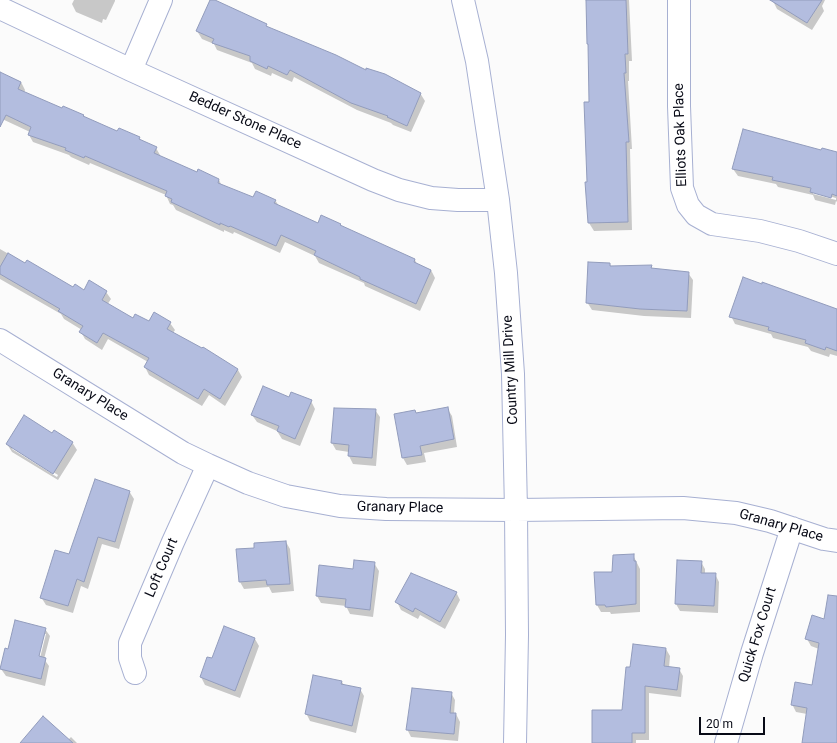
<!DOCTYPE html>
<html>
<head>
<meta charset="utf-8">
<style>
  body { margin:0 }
  #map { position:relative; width:837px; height:743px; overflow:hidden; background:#fbfbfb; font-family:Roboto,sans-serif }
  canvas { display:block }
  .scale { position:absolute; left:699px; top:717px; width:66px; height:18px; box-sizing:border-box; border:2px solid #080a16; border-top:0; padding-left:5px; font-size:12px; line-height:14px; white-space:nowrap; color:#080a16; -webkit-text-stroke:3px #fff; paint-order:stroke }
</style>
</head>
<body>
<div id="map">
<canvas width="837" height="743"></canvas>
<div class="scale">20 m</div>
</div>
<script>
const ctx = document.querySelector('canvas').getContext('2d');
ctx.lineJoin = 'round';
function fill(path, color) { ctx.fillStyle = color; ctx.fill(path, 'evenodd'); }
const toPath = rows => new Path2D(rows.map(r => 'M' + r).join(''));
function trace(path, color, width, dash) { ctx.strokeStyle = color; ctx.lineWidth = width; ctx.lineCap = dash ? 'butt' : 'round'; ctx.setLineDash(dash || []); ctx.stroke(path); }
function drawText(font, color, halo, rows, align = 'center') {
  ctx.font = font + ' Roboto,sans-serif'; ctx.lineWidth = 3; ctx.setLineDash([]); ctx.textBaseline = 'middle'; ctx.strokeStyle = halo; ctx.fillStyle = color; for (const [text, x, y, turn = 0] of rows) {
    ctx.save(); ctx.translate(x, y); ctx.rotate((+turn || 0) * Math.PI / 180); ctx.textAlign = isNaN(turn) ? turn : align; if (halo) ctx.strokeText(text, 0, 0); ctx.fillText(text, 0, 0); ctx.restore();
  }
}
const shadow = toPath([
  [74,0,115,0,115,1,106,20,103,19,102,23,76,12,72,4],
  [211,0,213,0,266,25,268,29,366,71,420,93,425,101,411,132,393,125,391,123,357,110,294,77,292,82,272,73,271,76,255,69,252,63,217,50,214,44,202,39,197,31],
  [587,0,629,0,632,61,629,61,629,81,628,81,632,149,630,149,632,230,594,231,589,223,586,183,588,183,591,103],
  [774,0,825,0,822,6,824,11,812,30,777,9,773,1],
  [0,73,21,82,25,90,24,93,62,109,83,115,85,118,118,132,139,137,142,142,156,148,160,155,160,156,197,173,219,180,222,186,254,198,275,200,279,206,318,224,340,225,342,227,415,260,417,264,431,270,435,278,420,311,365,286,364,283,319,263,315,256,285,242,280,253,234,232,233,234,224,230,224,232,176,210,173,205,170,204,166,195,90,163,89,165,71,157,69,155,33,142,29,135,30,132,0,118],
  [821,151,837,153,837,202,836,201,835,205,815,200,813,195,778,187,776,184,738,176,733,169],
  [813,192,836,198,836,200,813,194],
  [0,249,26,264,73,288,85,291,106,292,111,299,107,305,133,320,149,323,170,323,175,330,173,333,203,349,238,370,242,377,225,406,209,395,202,406,149,375,145,367,148,362,108,339,102,350,85,339,81,332,82,330,64,319,61,314,0,279],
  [610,264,611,267,651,266,653,270,688,273,693,280,691,318,644,316,592,310,587,302],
  [837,310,837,356,830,354,829,357,811,351,808,347,773,338,771,334,735,324,731,316],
  [289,398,311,401,315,409,300,446,282,439,277,431,257,422,252,415],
  [447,408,452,416,457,447,424,453,426,462,407,465,403,458,395,415,416,414],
  [375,410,380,417,376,466,353,464,349,456,349,452,336,450,332,443],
  [53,434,72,442,77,450,58,480,12,452,7,444],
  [12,447,58,475,57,477,12,449],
  [129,491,134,499,119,549,102,544,88,589,81,586,73,613,46,605,41,597,70,556],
  [286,542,290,549,294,591,272,593,269,587,244,589,240,582,255,549],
  [633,555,640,569,640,612,611,614,610,612,601,612,597,605,613,573],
  [701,562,705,569,705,574,715,574,719,582,718,613,680,611,676,604],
  [374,563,379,571,373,617,350,614,346,606,321,603,317,596,354,570],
  [456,592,460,600,445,629,420,615,418,619,401,610,397,602],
  [837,604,837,743,803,743,807,714,796,712,792,704,812,686,819,649,811,646,807,639,828,621],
  [45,629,50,636,44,659,49,666,45,686,6,676,1,669,9,650],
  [44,634,46,634,39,662,37,661],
  [255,639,259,646,240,698,205,685,201,677,212,660],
  [666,649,670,656,669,668,679,669,683,676,681,697,649,693,649,740,636,740,636,743,593,743,622,712,631,668],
  [342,682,344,685,360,689,364,696,356,733,310,721,306,713],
  [451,693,455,700,454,714,456,714,460,722,458,741,411,737,407,729],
  [71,737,77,743,26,743,68,740]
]);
const building = toPath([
  [210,0,215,0,267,24,266,26,336,55,366,70,366,68,385,74,421,93,407,126,387,117,388,116,351,103,290,70,287,75,268,66,267,69,250,61,250,56,212,43,214,39,196,31,210,0],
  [586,0,626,0,628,54,625,54,626,73,624,73,629,142,626,142,628,222,588,223,585,182,587,182,584,102,589,102,588,44,587,44,586,0],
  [770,0,822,0,807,23,770,0],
  [0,72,21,82,18,89,62,108,63,106,84,115,83,116,117,131,119,128,140,137,139,139,157,147,154,153,197,172,198,169,219,179,218,183,253,197,256,191,276,200,274,203,318,223,321,215,341,224,340,225,415,259,414,262,431,270,416,304,360,279,360,277,314,255,316,251,281,235,276,246,230,226,229,227,220,223,220,225,171,202,172,199,165,196,167,191,85,156,84,158,65,150,66,148,28,135,31,127,6,115,0,127,0,72],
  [743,129,821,150,822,148,837,152,837,196,832,194,831,198,810,192,811,188,772,180,773,177,732,169,743,129],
  [8,253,25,263,27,260,73,287,75,284,84,290,89,280,107,291,102,300,133,318,135,314,149,321,154,312,171,322,167,329,202,348,203,347,238,369,220,399,204,389,198,399,144,367,149,358,103,333,97,343,79,332,83,326,58,311,60,309,0,274,0,267,8,253],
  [588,262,610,263,610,266,652,265,651,268,689,272,687,311,640,309,586,303,588,262],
  [743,277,762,284,762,282,837,309,837,351,826,347,825,350,805,343,806,340,768,330,769,327,729,317,743,277],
  [263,386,289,397,291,392,312,400,295,439,277,431,279,426,251,415,263,386],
  [448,407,454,439,420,446,422,455,402,458,394,414,415,410,416,413,448,407],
  [334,408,376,409,372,458,348,456,349,445,331,443,334,408],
  [24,415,52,433,54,430,73,442,53,474,6,444,24,415],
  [95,479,130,491,115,542,98,537,84,582,77,579,68,606,40,598,55,550,69,554,95,479],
  [286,541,290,584,267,585,266,580,239,582,236,549,254,548,254,543,286,541],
  [634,554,634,561,636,561,636,604,606,607,605,605,596,605,594,572,612,572,613,555,634,554],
  [354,560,375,562,370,610,345,607,346,599,316,596,319,565,353,569,354,560],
  [677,560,702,561,701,573,716,573,714,606,675,604,677,560],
  [411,573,457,592,440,622,415,608,413,612,395,602,411,573],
  [828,595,837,596,837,743,802,743,807,708,791,705,795,682,812,685,819,643,805,639,812,615,824,619,828,595],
  [15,620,46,628,39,656,46,658,41,679,0,669,5,648,8,649,15,620],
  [224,626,255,638,235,691,200,677,207,657,212,658,224,626],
  [633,644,666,648,664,666,680,668,677,690,645,686,645,733,632,733,632,743,592,743,592,710,622,710,626,667,630,667,633,644],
  [313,675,342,681,341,684,361,688,352,726,305,714,313,675],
  [412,688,452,692,450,713,456,713,454,734,406,730,412,688],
  [43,716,73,743,20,743,43,716]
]);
const minor = toPath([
  [463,0,477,61,498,200,506,273,513,374,516,510,517,635,515,743],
  [679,0,679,106,682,188,688,205,696,215,712,224,760,231,799,241,837,254],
  [0,8,131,70,373,180,399,190,431,198,458,200,498,200],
  [131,70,161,0],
  [0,340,183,453,208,465,248,483,286,496,340,506,386,509,516,510,683,508,736,513,770,521,824,539,837,541],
  [135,673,130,658,130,643,173,542,208,465],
  [726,743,752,653,792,528]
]);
const streetNames = [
  ["Bedder Stone Place",245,121,24],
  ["Elliots Oak Place",681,135,-92],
  ["Country Mill Drive",511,370,-93],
  ["Granary Place",90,395,32],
  ["Granary Place",400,508,1],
  ["Granary Place",781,526,16],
  ["Loft Court",162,568,-67],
  ["Quick Fox Court",758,635,-73]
];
fill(shadow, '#0003');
fill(building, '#b3bddf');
trace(building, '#929cbc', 1);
trace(minor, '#a7b0d2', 24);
trace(minor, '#fff', 22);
drawText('14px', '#080a16', '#fff', streetNames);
</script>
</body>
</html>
